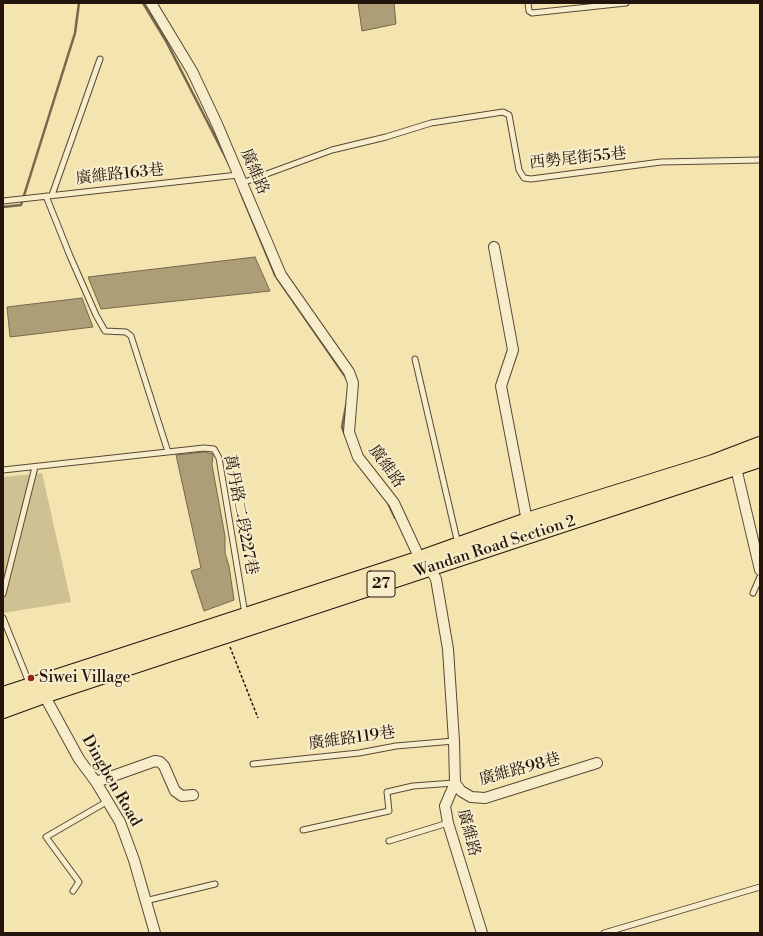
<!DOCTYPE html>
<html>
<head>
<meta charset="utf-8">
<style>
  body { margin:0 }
  #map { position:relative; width:763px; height:936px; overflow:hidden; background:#f4e4af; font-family:"Libre Bodoni",serif }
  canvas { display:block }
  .frame { position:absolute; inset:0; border:4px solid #23150d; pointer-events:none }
</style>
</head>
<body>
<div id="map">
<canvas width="763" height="936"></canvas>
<div class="frame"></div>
</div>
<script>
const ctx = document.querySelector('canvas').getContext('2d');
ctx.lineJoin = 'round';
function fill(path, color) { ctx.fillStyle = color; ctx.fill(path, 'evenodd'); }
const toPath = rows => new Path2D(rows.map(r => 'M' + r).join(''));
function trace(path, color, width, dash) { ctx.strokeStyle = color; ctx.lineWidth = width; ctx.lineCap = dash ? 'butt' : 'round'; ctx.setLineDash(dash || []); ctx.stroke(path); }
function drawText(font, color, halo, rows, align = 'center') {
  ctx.font = font + ' "Libre Bodoni","Noto Serif TC",serif'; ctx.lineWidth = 4; ctx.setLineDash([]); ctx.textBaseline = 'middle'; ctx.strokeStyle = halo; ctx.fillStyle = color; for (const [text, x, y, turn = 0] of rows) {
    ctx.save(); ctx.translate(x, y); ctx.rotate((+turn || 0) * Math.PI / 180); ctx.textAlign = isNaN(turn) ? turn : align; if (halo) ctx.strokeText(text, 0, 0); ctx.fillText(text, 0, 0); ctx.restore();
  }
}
const green = toPath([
  [42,473,71,602,3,613,3,477]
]);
const water = toPath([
  [358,3,394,3,396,24,362,31,358,3],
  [255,257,270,291,101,309,88,277,255,257],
  [82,298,93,327,10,337,7,307,82,298],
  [204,452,213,454,212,465,225,536,225,553,229,566,234,600,204,611,191,571,201,568,176,455,204,452]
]);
const stream = toPath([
  [143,3,166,41,229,164],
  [240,191,275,275,347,379],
  [3,207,21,205,75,33,79,3],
  [345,435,342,427,347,401],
  [387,501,395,518]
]);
const path = toPath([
  [230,647,258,718]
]);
const lane = toPath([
  [528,3,529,11,532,13,626,3],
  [242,183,332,150,386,137,431,123,503,112,509,115,519,170,524,178,531,179,661,162,760,160],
  [52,195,100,59],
  [46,196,70,256,96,315,105,331,126,332,131,336,168,452],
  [3,201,238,175],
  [415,359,458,544],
  [3,470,204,448,214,449,219,458,245,614],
  [753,593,760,577],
  [3,594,35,467],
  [3,618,30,685],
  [253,764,359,753,396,746,454,741],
  [303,830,389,811,387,792,413,786,454,783],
  [389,841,448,823],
  [73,891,79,882,46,837,108,801],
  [145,901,215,884],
  [604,933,760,887]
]);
const street = toPath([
  [151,3,192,71,217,124,281,275,349,372,353,383,349,432,358,457,394,503,420,559,430,568,436,579,448,649,454,741,455,783,445,806,448,823,482,933],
  [494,247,513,350,501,386,527,521],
  [736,468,760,570],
  [44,695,79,759,96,782,120,822,134,860,155,933],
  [96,782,155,761,160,762,164,766,175,791,182,796,193,795],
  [455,783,461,791,471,797,485,798,597,763]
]);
const primary = toPath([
  [3,695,420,559,527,521,713,463,760,445],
  [3,710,44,695,760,459]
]);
const markers = [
  [31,678,4,"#8f2418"]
];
const shields = [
  [381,584,28]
];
const shieldNames = [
  ["27",381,584]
];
const streetNames = [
  ["西勢尾街55巷",578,159,-6],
  ["廣維路",254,172,67],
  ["廣維路163巷",120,175,-6],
  ["廣維路",386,467,54],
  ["萬丹路二段227巷",240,515,79],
  ["Wandan Road Section 2",495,547,-18],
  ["廣維路119巷",352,739,-8],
  ["廣維路98巷",520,770,-15],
  ["Dingben Road",111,781,60],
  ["廣維路",468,833,75]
];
const poiNames = [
  ["Siwei Village",39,678]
];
fill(green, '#d0c193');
fill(water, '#ad9e78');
trace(water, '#76674d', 1);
trace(stream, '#76674d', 2.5);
trace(lane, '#574936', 7);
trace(street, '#574936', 12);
trace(primary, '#23150d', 18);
trace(path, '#23150d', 1.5, [3, 2]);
trace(lane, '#f8edcb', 5);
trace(street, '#f8edcb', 10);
trace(primary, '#f4e4af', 16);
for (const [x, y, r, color] of markers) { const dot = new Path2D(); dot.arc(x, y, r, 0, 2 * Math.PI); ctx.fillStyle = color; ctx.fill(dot); trace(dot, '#f8edcb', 1.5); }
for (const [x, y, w] of shields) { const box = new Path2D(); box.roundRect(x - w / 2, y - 13, w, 26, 3); ctx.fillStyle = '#f8edcb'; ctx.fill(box); trace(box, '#23150d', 1); }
drawText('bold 15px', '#23150d', null, shieldNames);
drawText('16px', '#23150d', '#f8edcb', streetNames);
drawText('16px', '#23150d', '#f8edcb', poiNames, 'left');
</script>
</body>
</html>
